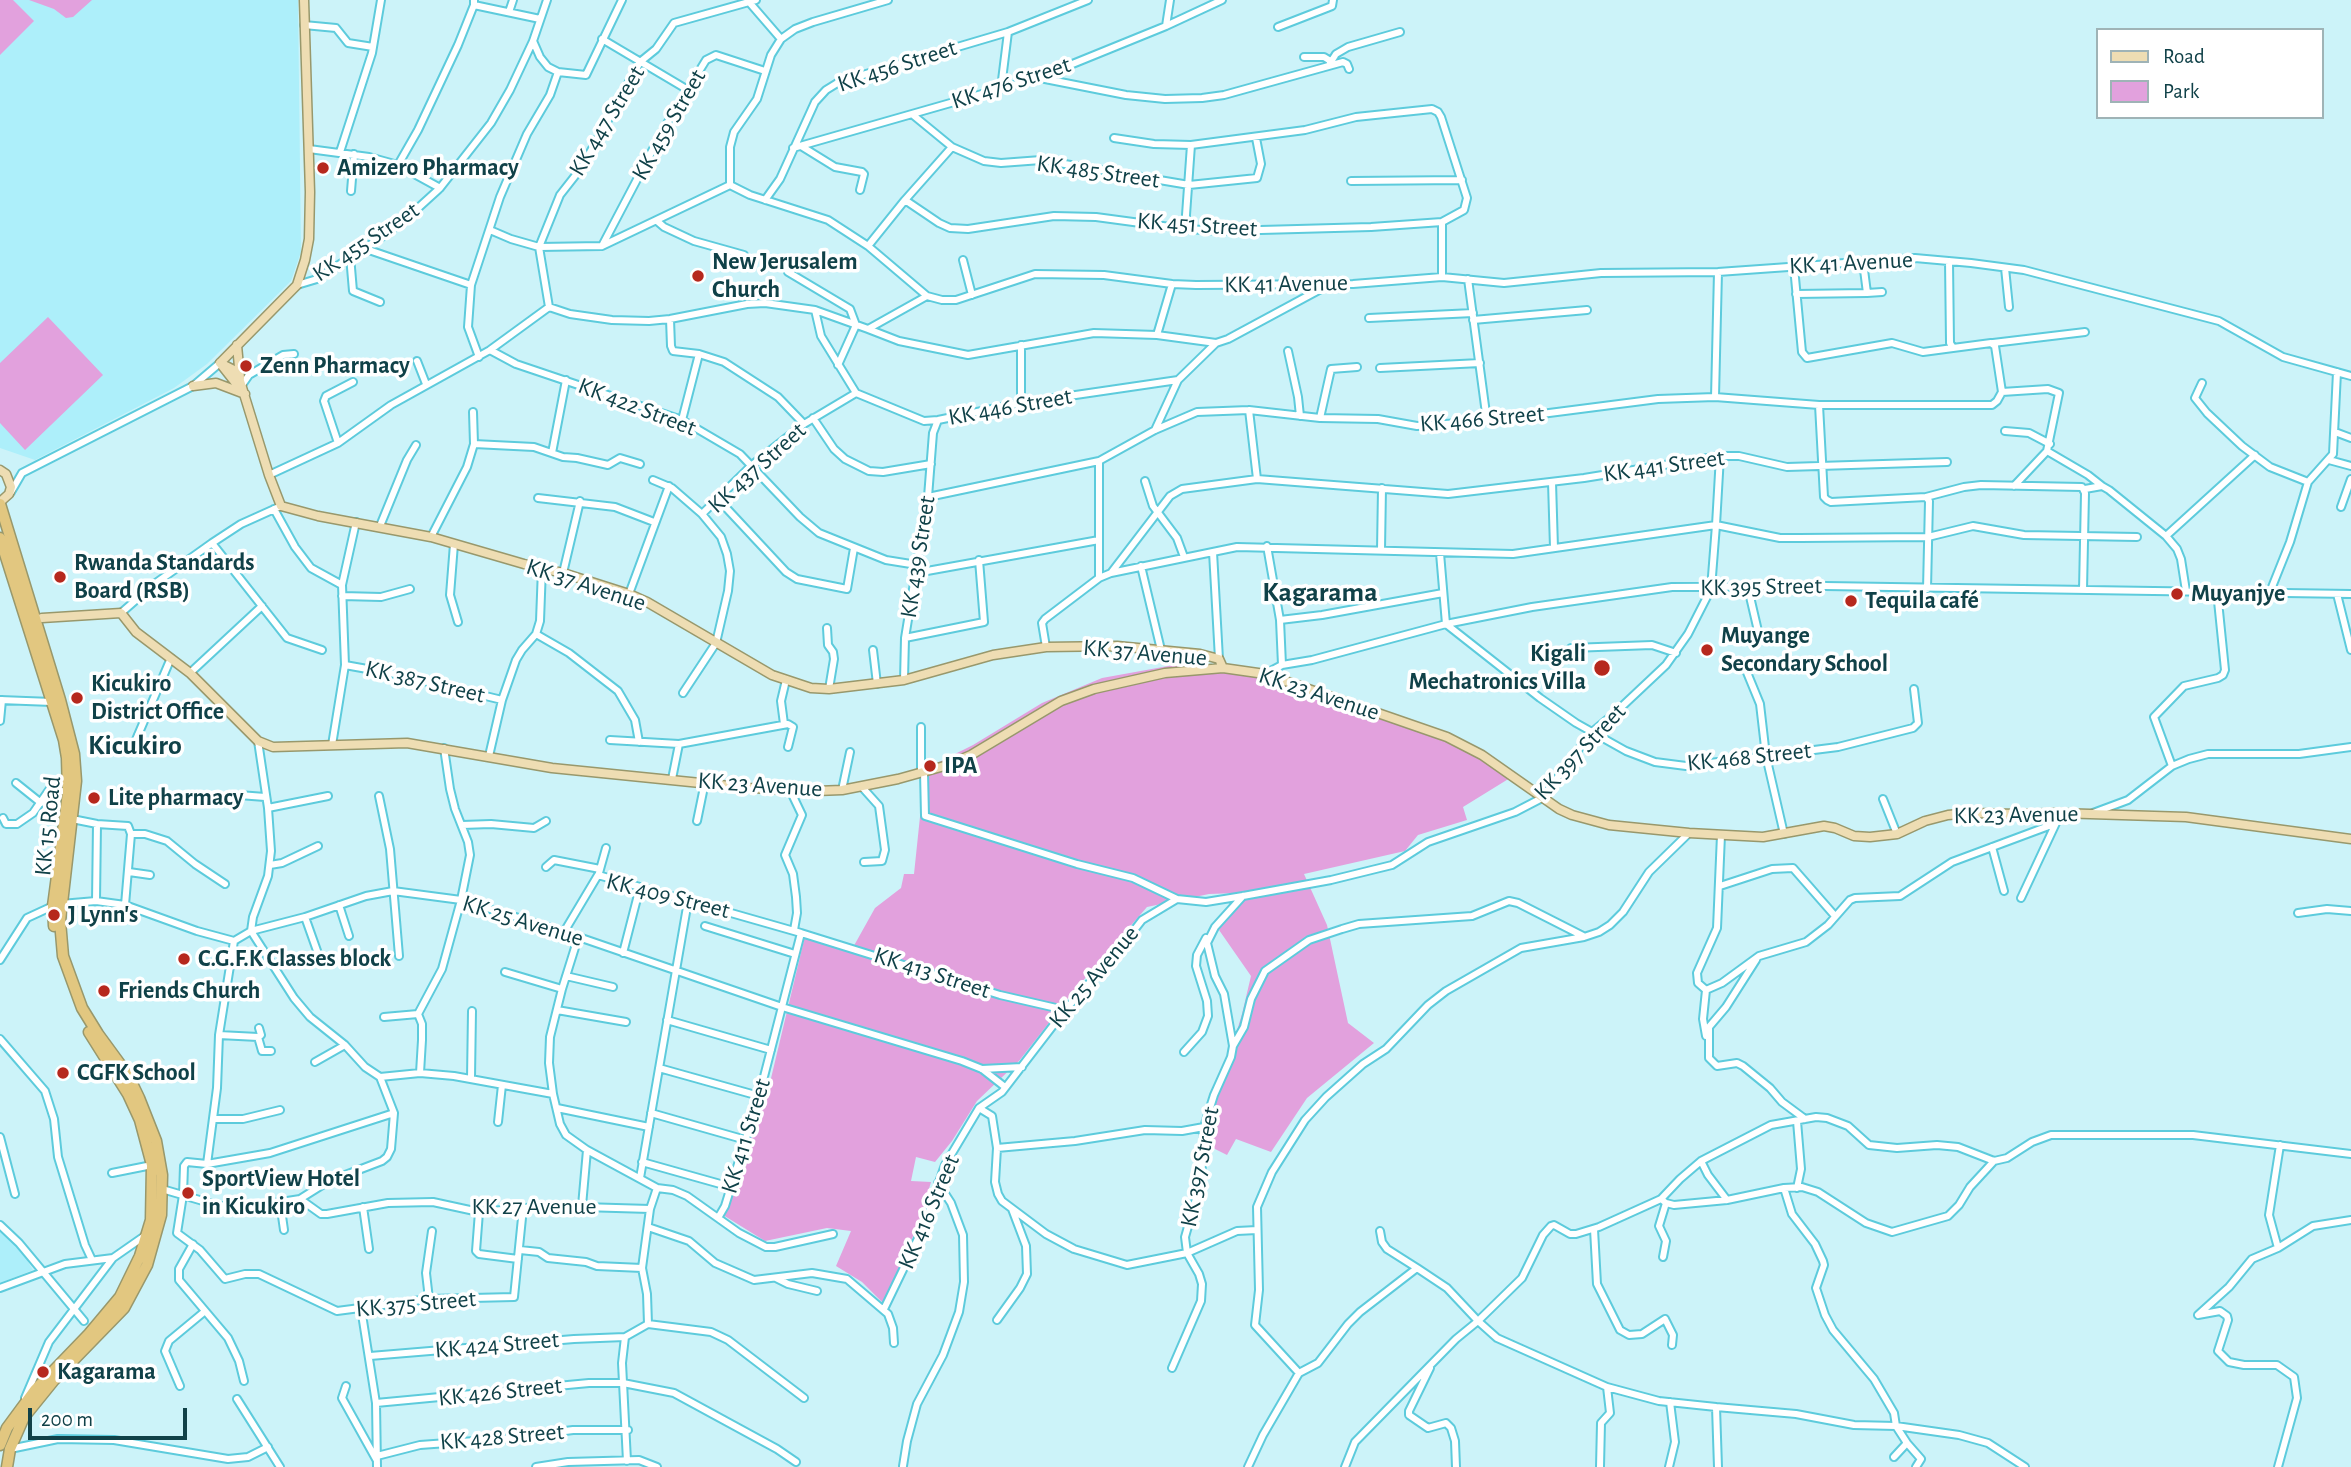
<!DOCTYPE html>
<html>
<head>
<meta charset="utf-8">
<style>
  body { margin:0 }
  #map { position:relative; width:2351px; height:1467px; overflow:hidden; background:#ccf3f9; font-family:"Alegreya Sans",sans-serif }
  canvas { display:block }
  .legend { position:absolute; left:2096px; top:28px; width:228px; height:91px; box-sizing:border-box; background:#fff; border:2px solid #9fb3b6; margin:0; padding:9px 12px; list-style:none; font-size:21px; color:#104148 }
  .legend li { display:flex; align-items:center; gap:14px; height:35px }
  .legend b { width:35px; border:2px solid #9fb3b6 }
  .scale { position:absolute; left:28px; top:1408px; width:159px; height:32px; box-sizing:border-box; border:4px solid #104148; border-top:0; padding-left:9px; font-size:21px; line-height:24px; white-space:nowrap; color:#104148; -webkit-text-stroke:5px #fff; paint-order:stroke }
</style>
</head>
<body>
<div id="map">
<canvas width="2351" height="1467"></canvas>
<ul class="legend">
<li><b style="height:9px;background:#eeddb3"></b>Road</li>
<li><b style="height:19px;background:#e2a1dd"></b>Park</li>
</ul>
<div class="scale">200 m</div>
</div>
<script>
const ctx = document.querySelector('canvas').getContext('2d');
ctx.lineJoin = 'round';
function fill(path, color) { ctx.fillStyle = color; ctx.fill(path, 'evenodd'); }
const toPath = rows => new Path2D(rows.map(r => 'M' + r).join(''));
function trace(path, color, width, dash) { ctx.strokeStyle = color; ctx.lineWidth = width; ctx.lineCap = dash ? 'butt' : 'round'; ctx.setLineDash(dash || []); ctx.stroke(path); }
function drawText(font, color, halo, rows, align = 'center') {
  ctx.font = font + ' "Alegreya Sans",sans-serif'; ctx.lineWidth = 7; ctx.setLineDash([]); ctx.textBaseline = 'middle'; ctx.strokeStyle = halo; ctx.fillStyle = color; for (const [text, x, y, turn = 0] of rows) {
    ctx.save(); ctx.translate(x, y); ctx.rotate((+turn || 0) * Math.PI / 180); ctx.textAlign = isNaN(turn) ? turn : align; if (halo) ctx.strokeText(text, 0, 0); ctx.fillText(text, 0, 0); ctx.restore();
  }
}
const built = toPath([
  [0,0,298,0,301,252,291,281,207,364,174,388,35,460,0,448],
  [0,1229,21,1250,33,1270,0,1283]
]);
const green = toPath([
  [0,0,13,0,34,21,0,55],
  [29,0,92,0,73,17,66,18,54,9],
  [48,317,103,375,25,450,0,423,0,363],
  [1185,663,1264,675,1460,745,1510,778,1463,807,1467,820,1418,835,1405,851,1304,874,1327,925,1348,1023,1374,1043,1307,1098,1271,1152,1236,1139,1227,1155,1207,1145,1208,1126,1242,1014,1251,976,1219,930,1238,893,1209,894,1147,907,1074,991,1019,1061,977,1101,952,1141,935,1162,916,1157,911,1181,931,1182,919,1223,883,1303,862,1282,836,1266,851,1231,827,1228,765,1241,723,1215,767,1095,805,936,851,951,875,908,901,888,904,874,914,874,925,769,973,745,1042,703,1102,678]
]);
const minor = toPath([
  [888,0,813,22,795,29,781,39,771,55,757,99,734,132,730,147,730,185,750,195,828,220,868,246,927,296],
  [749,2,781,39],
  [474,5,540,19],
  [509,12,513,0],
  [304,25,336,28,348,43,373,47],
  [1166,26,1170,0],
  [1278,27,1327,8,1332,6,1333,0],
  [602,39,688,90],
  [533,41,540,57,548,67,558,72],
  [1304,57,1324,57,1332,62],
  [1329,65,1336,54,1348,47,1400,32],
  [1040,78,1126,95,1165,99,1202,98,1224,95,1343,62,1347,64,1349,69],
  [1001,88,1008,32],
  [913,115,952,147,984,161,1001,163,1041,160,1189,185,1257,178,1261,164,1256,138],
  [1114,138,1154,144,1191,145,1305,130,1356,117,1432,109,1438,112,1441,117,1467,198,1464,210,1442,222],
  [801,146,835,167,862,172,864,174,860,190],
  [793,148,1038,78,1166,26,1222,0],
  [309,149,369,157,398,165,418,130,458,45,474,5,474,0],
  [340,152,372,53,381,0],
  [398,165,440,188],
  [1351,181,1462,180],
  [351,191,354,154],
  [765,200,780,179,815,102,826,90,839,82,1008,32,1088,0],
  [905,200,939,223,950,228,968,229,1054,216,1096,217,1185,229,1224,231,1371,227,1442,222,1442,277],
  [657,221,664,227,694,241,744,255],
  [1185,229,1191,145],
  [490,230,511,239,539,247,602,246,730,185],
  [602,246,663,130,706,60,716,55,765,71],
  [868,246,905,200,952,147],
  [363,248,471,285],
  [350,256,353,291,380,302],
  [963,260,972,295],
  [1863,262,1867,293,1882,292],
  [1794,267,1802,352,1807,358,1892,343,1923,352,1953,348],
  [2005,268,2009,307],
  [788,272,850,309,856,325,838,365],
  [1468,279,1487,421],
  [297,285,317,279,379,239,406,219,440,188,491,123,510,90,533,41,547,0],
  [1796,294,1867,293],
  [549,307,539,247,560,195,582,167,640,62,656,49,674,23,756,0],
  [815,310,821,336,856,393,924,421,938,420,1021,403,1178,380],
  [1369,318,1473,313],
  [670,319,671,346,673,351,699,354,724,362,778,397,804,424],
  [1473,320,1587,310],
  [868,329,899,341,968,355,1094,333,1157,335,1216,343],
  [1157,335,1172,284],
  [1993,343,2085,332],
  [490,350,516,364,682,420,740,454,800,517,819,533,886,560,917,565],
  [1288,351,1298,397,1300,416],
  [479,357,468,327,471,285,500,197,527,134,550,95,558,72,586,75,622,0],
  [417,361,426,384],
  [1380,368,1480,363],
  [2202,383,2195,398,2207,413,2242,446,2270,467,2308,482],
  [242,385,249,375,283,355,294,354],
  [2002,392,2048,389,2059,393,2047,451,2014,486],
  [1715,397,1718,272],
  [1021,403,1021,345],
  [1819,405,1992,405,1997,401,2002,392,1995,346,1991,343,1953,348,1950,343,1949,261],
  [1249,410,1257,479],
  [473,412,474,444],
  [813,418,834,449,845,459,869,471,883,472,931,464],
  [1320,418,1331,369,1357,367],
  [682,420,699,354],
  [1155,430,1178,380,1216,343,1228,339,1330,284],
  [2005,431,2029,433,2050,444],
  [2335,432,2351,438],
  [338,443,324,401,326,396,353,382],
  [2047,451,2088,475,2102,486],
  [552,453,566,380],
  [1720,456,1716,525,1780,538,1800,538,1928,537,1973,526,2024,535,2137,537],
  [2329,460,2351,466],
  [1099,461,1099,578],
  [269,475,338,443,391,405,490,350,549,307,570,314,612,320,649,321,670,319,747,304,765,303,815,310,868,329,927,296,942,300,956,300,1035,274,1104,275,1172,284,1196,285,1353,284,1442,277,1504,283,1601,273,1718,272,1915,258,1971,263,2024,270,2219,321,2283,357,2351,376],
  [653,480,672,488,702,514],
  [1145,481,1153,506,1177,538,1184,557],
  [1552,482,1554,548],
  [2085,489,2102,486,2109,490,2166,536,2177,549,2181,559,2186,591],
  [11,492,22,473,193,386,220,363],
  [928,497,1099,461,1155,430,1197,412,1249,410,1320,418,1378,419,1417,426,1487,421,1658,399,1715,397,1819,405,1824,497,1827,500,1831,502,1926,497,1929,501,1927,589],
  [1926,497,1964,487,1981,485,2082,487,2085,493,2083,590],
  [538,498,615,507,654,522],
  [717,498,786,572,797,579,847,589,854,548],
  [2341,507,2351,479],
  [274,509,295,547,311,568,342,585],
  [380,526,407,460,416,445],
  [2166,536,2255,455],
  [431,537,467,467,474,444,534,447,563,457,577,458,608,465,620,458,640,464],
  [212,543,287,638,322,650],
  [454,544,450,595,458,622],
  [1267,546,1280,620,1282,665],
  [1381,550,1382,488],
  [1213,552,1219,659],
  [1440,553,1446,624,1540,698,1576,723,1626,751,1655,762,1686,766,1838,747,1913,728,1918,723,1914,689],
  [1141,566,1161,650],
  [542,568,540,621,536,634,569,653,618,691,635,720,639,742],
  [563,573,580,501],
  [916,573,1099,540],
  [1748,588,1758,631],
  [2270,592,2290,542,2308,482,2333,454,2337,372],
  [629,594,669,486],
  [2337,594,2351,650],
  [342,596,381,597,410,589],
  [121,613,153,585,212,543,241,524,281,506],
  [1280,620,1322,615,1443,593],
  [827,628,828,645,833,652,834,659,829,689],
  [905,638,984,622,979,560],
  [1046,647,1042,623,1045,619,1099,578,1111,573,1170,496,1182,489,1257,479,1448,494,1584,478,1720,456,1739,456,1787,467,1947,462],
  [1571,648,1652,645,1676,653],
  [873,650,877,684],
  [345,665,342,585,356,522],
  [1746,670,1760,704,1766,756,1784,834],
  [190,673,262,606],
  [1265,674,1282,665,1312,660,1446,624,1532,607,1672,587,1825,586,2351,594],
  [904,680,905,638,928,497,933,433,938,420],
  [683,693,716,643,728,591,730,571,727,554,721,537,702,514,752,465,804,424,856,393],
  [0,700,52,702],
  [0,721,2,700],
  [784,724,781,701,786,680],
  [921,727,921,773],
  [610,740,679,744,788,724,793,727,788,747],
  [258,741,268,808,271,851,268,876,253,917,251,931,294,998,310,1017,345,1045,365,1067,380,1077,394,1113,391,1149,387,1157,382,1161,327,1182,300,1199],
  [135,742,171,658],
  [332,745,345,665,395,674,502,700],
  [489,756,502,700,516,660,522,650,536,634],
  [2172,766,2154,717,2184,686,2218,678,2223,675,2225,670,2217,591],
  [924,772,925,816,1077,864,1133,878,1177,899,1206,902,1243,896,1331,880,1392,865,1428,842,1515,812,1542,798,1591,733,1615,713,1666,665,1688,634,1711,589,1716,525,1513,554,1237,547,1111,573],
  [672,779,679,744],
  [16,783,41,803],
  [862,787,879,806,885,850,882,861,864,862],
  [790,790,802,815,785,855,793,874,796,897,797,913,794,930],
  [842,790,850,752],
  [239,795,265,797],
  [379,796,390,849,399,956],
  [1883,799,1897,834],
  [268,808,328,796],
  [2093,813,2128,800,2172,766,2189,759,2208,754,2299,754,2351,747],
  [3,818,6,824,17,824,33,813,49,790,53,788,68,793],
  [72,819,97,824,128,826,131,834,125,905],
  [697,821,705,782],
  [462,825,491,824,534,828,546,821],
  [131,834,145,834,167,841,195,864,225,884],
  [1721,835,1717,928,1697,973,1698,983,1706,990,1722,983,1759,956,1806,942,1828,925,1850,900,1855,898,1900,896,1952,862,2046,827,2070,814],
  [1992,847,2004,891],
  [270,865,282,863,318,846],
  [546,867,554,860,600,869],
  [129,872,150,875],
  [599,873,606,848],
  [1720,886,1772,869,1793,868,1835,916],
  [2021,898,2057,821],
  [96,901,97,824],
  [61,904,96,901,125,905,197,931,234,941,251,931,305,917,366,896,393,891,461,900,564,932,782,1007,962,1061,982,1069,1005,1087],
  [339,905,349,936],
  [2298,913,2327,909,2351,911],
  [305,917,321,962],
  [705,926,795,954],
  [564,932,598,875,801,933,1000,995,1065,1010],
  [623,953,640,887],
  [0,960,27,918,53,906],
  [1756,960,1726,1007,1709,1027,1709,1058,1717,1066,1737,1063,1743,1066,1770,1088,1782,1102,1805,1119],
  [505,972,562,989],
  [566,976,613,987],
  [1706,990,1703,1019,1706,1036],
  [557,1010,626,1022],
  [384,1017,418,1014],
  [667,1020,771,1050],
  [219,1035,258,1037,262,1051,271,1051],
  [259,1037,261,1035,259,1028],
  [0,1039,45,1091,54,1119,58,1157,85,1245,92,1260],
  [1233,1046,1244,1027,1251,999,1265,971,1309,940,1342,929,1359,924,1472,916,1509,901,1518,903,1583,936],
  [1184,1052,1202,1032,1208,1016,1207,1001,1196,966,1197,955,1206,938],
  [315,1062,345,1045],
  [659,1068,759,1096],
  [982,1069,1022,1067],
  [420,1073,422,1040,422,1024,418,1014,442,969,461,900,470,855,468,842,455,809,450,789,444,748],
  [380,1077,420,1073,454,1076,553,1094,560,1124,566,1135,587,1150,657,1188,650,1209],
  [471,1078,472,1011],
  [553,1094,549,1063,550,1037,562,989,578,938],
  [557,1108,649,1127],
  [979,1108,992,1116,997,1148,995,1182,998,1194,1002,1201,1046,1234,1074,1249,1127,1265,1187,1253,1237,1231,1257,1230],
  [394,1113,270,1153,207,1164,187,1162,184,1166,183,1195,177,1233,200,1250,225,1279,245,1274,259,1274,337,1311,429,1299,514,1297,523,1208],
  [651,1113,746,1140],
  [213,1119,243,1119,280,1110],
  [498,1122,502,1085],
  [0,1137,15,1194],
  [997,1148,1075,1141,1145,1130,1182,1131,1204,1127],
  [1701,1161,1708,1175,1727,1200],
  [642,1162,731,1187],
  [207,1164,217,1088,219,1035,234,941],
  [112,1173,152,1165],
  [640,1178,688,901],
  [657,1188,673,1190,687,1196,739,1233,766,1247,775,1247,833,1234],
  [1784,1188,1792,1214,1815,1244,1823,1261,1824,1265,1816,1288,1825,1315,1833,1330,1874,1379,1894,1413,1896,1426,1907,1443],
  [1797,1188,1801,1169,1797,1121],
  [162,1189,220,1206,262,1205,300,1199,321,1214,327,1214,388,1203,433,1202,479,1212,548,1206,650,1209,642,1268,647,1294,648,1324,625,1337,622,1363,627,1461],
  [1661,1199,1666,1203,1674,1205,1727,1200,1784,1188,1802,1187,1818,1192,1866,1223,1892,1232,1948,1216,1959,1205,1970,1187,1994,1161],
  [280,1202,284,1230],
  [582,1206,587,1150],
  [363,1207,369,1249],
  [479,1212,476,1251,479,1254,518,1259],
  [718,1218,725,1206,759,1096,801,933],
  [0,1225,19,1243,84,1321],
  [648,1227,689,1241,715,1263,754,1280,812,1273,847,1279,888,1314,893,1328,894,1343],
  [1594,1229,1597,1284,1620,1330,1629,1335,1642,1334,1665,1319,1673,1335,1672,1345],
  [1380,1231,1382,1242,1387,1249,1417,1268],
  [193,1244,179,1269,179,1280,228,1338,239,1361,244,1381],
  [2278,1248,2269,1215,2280,1145],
  [520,1250,539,1252,548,1258,586,1262,597,1266,642,1268],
  [1663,1257,1666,1241,1659,1226,1666,1203],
  [776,1278,788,1284,817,1291],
  [0,1288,65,1264,113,1258,146,1235],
  [429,1299,426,1273,432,1231],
  [361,1308,376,1403,377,1467],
  [884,1309,924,1226,945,1165,979,1108,1002,1092,1065,1010,1118,951,1142,920,1177,899],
  [2198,1315,2220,1311,2227,1316,2228,1320,2218,1351,2229,1362,2244,1365,2277,1365,2294,1377,2297,1398,2278,1467],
  [2198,1315,2229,1287,2252,1259,2278,1248,2313,1226,2351,1220],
  [997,1320,1020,1288,1027,1274,1026,1246,1012,1209],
  [648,1324,711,1332,728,1340,804,1398],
  [370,1356,574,1339,625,1337],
  [1172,1368,1201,1301,1202,1284,1199,1274,1187,1253,1185,1237,1201,1181,1204,1127,1214,1095,1231,1057,1233,1046,1224,994,1215,976,1207,943,1215,927,1243,896],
  [1430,1368,1409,1411,1409,1415,1428,1428,1446,1423,1451,1428,1455,1441,1456,1467],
  [1299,1373,1255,1325,1259,1290,1257,1207,1272,1172,1305,1120,1326,1097,1363,1064,1386,1049,1428,1005,1446,991,1521,948,1584,937,1599,932,1610,925,1623,912,1649,872,1689,833],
  [180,1386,165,1351,169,1341,204,1312],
  [346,1386,342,1398,376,1459],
  [25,1398,49,1342,113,1258],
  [237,1399,280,1467],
  [376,1403,589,1383,623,1383,674,1393,777,1449,796,1462],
  [1716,1407,1796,1414,1854,1425,1896,1426,1959,1435,1988,1443,2025,1467],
  [10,1449,58,1439,114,1440,228,1459,248,1457,268,1447],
  [377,1456,420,1445,502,1439,573,1430,628,1430],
  [1894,1457,1907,1443,1921,1459,1916,1467],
  [903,1466,907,1441,917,1404,943,1355,959,1312,964,1282,963,1235,951,1203,938,1183],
  [536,1467,568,1462,639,1460,657,1467],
  [1248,1467,1263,1435,1299,1373,1318,1363,1348,1324,1360,1312,1417,1268,1447,1288,1478,1321,1522,1278,1543,1235,1551,1226,1554,1225,1570,1234,1576,1234,1599,1227,1661,1199,1680,1179,1701,1161,1771,1125,1816,1117,1827,1118,1848,1126,1869,1145,1897,1148,1937,1145,1958,1147,1994,1161,2007,1158,2032,1142,2051,1135,2193,1135,2351,1154],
  [1345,1467,1355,1442,1456,1339,1478,1321,1497,1338,1607,1387,1659,1401,1716,1407,1718,1467],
  [1600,1467,1601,1423,1610,1413,1607,1387],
  [1669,1467,1675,1442,1670,1402]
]);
const major = toPath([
  [237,345,240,378],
  [220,363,232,369,240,381,269,475,281,506,318,516,431,537,524,564,563,573,629,594,647,602,772,675,811,688,829,689,904,680,993,655,1046,647,1117,646,1200,654,1219,659,1223,668],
  [220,363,297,285,305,260,309,239,310,192,304,0],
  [220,363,242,391],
  [193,386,216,383,245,394],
  [0,470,6,474,11,487,9,494,0,502],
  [42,618,121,613,136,632,190,673,258,741,273,747,407,743,552,768,750,788,816,791,842,790,898,779,948,765,971,755,1061,701,1094,689,1165,673,1223,668,1265,674,1447,737,1482,755,1559,809,1572,815,1609,825,1689,833,1763,837,1824,826,1835,828,1854,836,1870,837,1897,834,1925,821,1948,815,1971,813,2018,814,2058,813,2186,817,2351,839]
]);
const highway = toPath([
  [0,504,60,700,74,754,76,781,60,921,63,956,82,1008,98,1034,128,1075,139,1098,156,1141,162,1175,161,1215,147,1265,124,1308,54,1380,24,1417,10,1449,7,1467],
  [0,538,64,740,67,758,68,793,53,906,54,926],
  [0,1445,7,1428,35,1390,89,1334,120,1297,140,1256,151,1220,152,1165,140,1120,128,1094,89,1032]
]);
const markers = [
  [323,168,7,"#b6281d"],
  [698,276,7,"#b6281d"],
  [246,366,7,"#b6281d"],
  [60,577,7,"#b6281d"],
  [2177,594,7,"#b6281d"],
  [1851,601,7,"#b6281d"],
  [1707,650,7,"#b6281d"],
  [1602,668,9,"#b6281d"],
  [77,698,7,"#b6281d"],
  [930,766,7,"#b6281d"],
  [94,798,7,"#b6281d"],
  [54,915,7,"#b6281d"],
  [184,959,7,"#b6281d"],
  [104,991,7,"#b6281d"],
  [63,1073,7,"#b6281d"],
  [188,1193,7,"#b6281d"],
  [43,1372,7,"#b6281d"]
];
const streetNames = [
  ["KK 456 Street",897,66,-18],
  ["KK 476 Street",1011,83,-18],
  ["KK 447 Street",607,121,-59],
  ["KK 459 Street",669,125,-60],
  ["KK 485 Street",1098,172,8],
  ["KK 451 Street",1197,225,4],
  ["KK 455 Street",366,242,-34],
  ["KK 41 Avenue",1851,263,-3],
  ["KK 41 Avenue",1286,284,-1],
  ["KK 422 Street",637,407,21],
  ["KK 446 Street",1010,407,-10],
  ["KK 466 Street",1482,419,-5],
  ["KK 441 Street",1664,466,-8],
  ["KK 437 Street",757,468,-42],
  ["KK 439 Street",918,557,-81],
  ["KK 37 Avenue",586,585,18],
  ["KK 395 Street",1761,587,-1],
  ["KK 37 Avenue",1145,653,5],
  ["KK 387 Street",425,682,13],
  ["KK 23 Avenue",1319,694,18],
  ["KK 397 Street",1580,752,-47],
  ["KK 468 Street",1749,757,-6],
  ["KK 23 Avenue",760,785,4],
  ["KK 23 Avenue",2016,815,-1],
  ["KK 15 Road",48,826,-84],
  ["KK 409 Street",668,896,14],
  ["KK 25 Avenue",523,921,17],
  ["KK 413 Street",932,973,18],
  ["KK 25 Avenue",1094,977,-50],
  ["KK 411 Street",746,1136,-73],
  ["KK 397 Street",1200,1167,-79],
  ["KK 27 Avenue",534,1207],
  ["KK 416 Street",929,1212,-67],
  ["KK 375 Street",416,1304,-5],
  ["KK 424 Street",497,1345,-5],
  ["KK 426 Street",500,1392,-6],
  ["KK 428 Street",502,1437,-5]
];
const poiNames = [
  ["Amizero Pharmacy",337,168],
  ["New Jerusalem",712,262],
  ["Church",712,290],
  ["Zenn Pharmacy",260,366],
  ["Rwanda Standards",74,563],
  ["Board (RSB)",74,591],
  ["Muyanjye",2191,594],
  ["Tequila café",1865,601],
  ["Muyange",1721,636],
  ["Secondary School",1721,664],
  ["Kigali",1586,654,"right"],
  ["Mechatronics Villa",1586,682,"right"],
  ["Kicukiro",91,684],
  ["District Office",91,712],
  ["IPA",944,766],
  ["Lite pharmacy",108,798],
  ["J Lynn's",68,915],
  ["C.G.F.K Classes block",198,959],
  ["Friends Church",118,991],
  ["CGFK School",77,1073],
  ["SportView Hotel",202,1179],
  ["in Kicukiro",202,1207],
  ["Kagarama",57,1372]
];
const quarterNames = [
  ["Kagarama",1320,593],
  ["Kicukiro",135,746]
];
fill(built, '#adeffa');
fill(green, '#e2a1dd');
trace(minor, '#5dcbdc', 10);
trace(major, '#98986c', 11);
trace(highway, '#98986c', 13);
trace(minor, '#fff', 6);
trace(major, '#eeddb3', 8);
trace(highway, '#e2c780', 10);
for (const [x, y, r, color] of markers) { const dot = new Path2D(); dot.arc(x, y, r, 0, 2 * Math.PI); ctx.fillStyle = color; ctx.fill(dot); trace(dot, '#fff', 2.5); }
drawText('24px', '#104148', '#fff', streetNames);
drawText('bold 24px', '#104148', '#fff', poiNames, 'left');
drawText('bold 28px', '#104148', '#fff', quarterNames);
</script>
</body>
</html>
